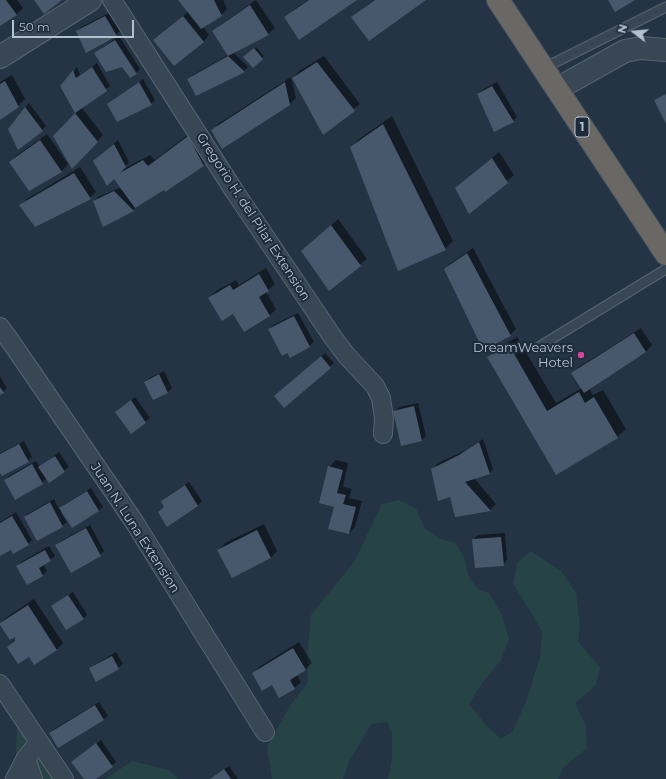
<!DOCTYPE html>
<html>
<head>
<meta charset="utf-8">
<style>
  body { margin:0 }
  #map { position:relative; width:666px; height:779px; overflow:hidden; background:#243445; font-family:Montserrat,sans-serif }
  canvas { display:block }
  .north { position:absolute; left:614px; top:12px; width:40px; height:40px; -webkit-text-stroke:3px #1d2b3a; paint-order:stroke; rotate:286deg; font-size:11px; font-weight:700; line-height:16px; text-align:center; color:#b6c1ce }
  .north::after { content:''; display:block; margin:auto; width:14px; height:18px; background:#b6c1ce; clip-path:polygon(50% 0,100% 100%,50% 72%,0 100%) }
  .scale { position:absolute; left:12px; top:20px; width:122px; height:18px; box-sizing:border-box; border:2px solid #b6c1ce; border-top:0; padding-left:5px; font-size:12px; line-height:14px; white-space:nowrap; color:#b6c1ce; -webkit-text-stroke:3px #1d2b3a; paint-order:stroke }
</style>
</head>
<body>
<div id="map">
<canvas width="666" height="779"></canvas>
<div class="north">N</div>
<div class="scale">50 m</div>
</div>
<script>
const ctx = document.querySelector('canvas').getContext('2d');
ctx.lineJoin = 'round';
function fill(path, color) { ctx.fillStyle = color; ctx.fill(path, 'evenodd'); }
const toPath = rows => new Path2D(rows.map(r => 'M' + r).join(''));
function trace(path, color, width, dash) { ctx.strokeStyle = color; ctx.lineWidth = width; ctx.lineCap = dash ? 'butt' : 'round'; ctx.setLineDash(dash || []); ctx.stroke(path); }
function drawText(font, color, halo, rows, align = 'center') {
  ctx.font = font + ' Montserrat,sans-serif'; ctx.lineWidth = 4; ctx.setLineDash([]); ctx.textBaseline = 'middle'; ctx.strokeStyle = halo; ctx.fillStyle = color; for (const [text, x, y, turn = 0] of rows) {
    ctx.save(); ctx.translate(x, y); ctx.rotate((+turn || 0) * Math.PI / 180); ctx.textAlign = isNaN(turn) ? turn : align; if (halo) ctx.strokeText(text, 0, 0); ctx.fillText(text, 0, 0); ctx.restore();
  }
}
const green = toPath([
  [399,500,416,509,425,528,440,539,455,543,464,557,468,576,478,589,489,593,502,615,509,639,501,660,482,683,469,704,486,725,501,739,512,732,526,702,540,657,542,632,532,614,513,584,517,563,531,551,561,571,576,593,580,625,578,642,600,667,596,685,575,703,586,726,587,748,563,768,558,779,388,779,392,758,392,732,387,722,371,724,349,762,343,779,272,779,267,746,290,706,308,682,307,658,311,615,354,562,382,504],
  [18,702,57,758,73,779,15,779],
  [132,761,169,770,178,779,106,779]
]);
const shadow = toPath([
  [0,0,17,0,23,8,17,14,0,25],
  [179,0,223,0,227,9,221,15,203,27,209,35,203,42,154,40,188,12],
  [256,0,275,28,268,34,233,52,248,67,244,71,197,94,188,79,193,75,228,55,214,31,220,25],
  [308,0,355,0,286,17,292,11],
  [374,0,425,0,352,17],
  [109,13,120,31,116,35,77,31,81,27],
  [119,36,140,69,136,73,123,66,95,53],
  [256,47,264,56,253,67,245,57],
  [324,56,360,104,323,134,293,78,299,71],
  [97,63,110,86,81,107,103,135,72,168,54,136,79,110,62,86,77,67,80,75],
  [12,75,25,99,18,106,0,118,0,82],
  [291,77,296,98,290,104,212,130,218,124],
  [143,79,155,100,151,104,113,100],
  [497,82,517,117,513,121,478,94,482,90],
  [29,103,46,126,42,130,10,129],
  [392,116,453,241,445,249,351,147,359,139],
  [194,130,210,159,203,165,137,206,133,210,94,201,98,197,119,188,124,192,125,192,114,177,94,161,118,140,129,162,123,169,150,155,155,160],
  [47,134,68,164,62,171,29,190,10,162,16,156],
  [499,152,514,175,469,212,456,188],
  [80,167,96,192,90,198,21,205,27,199],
  [338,219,367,259,329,289,309,245],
  [473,248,516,329,510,335,445,269,451,263],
  [266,268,275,284,266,292,276,309,269,316,233,313,210,298,216,291,236,280,239,285],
  [298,313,314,342,309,346,269,329,273,325],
  [641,328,652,345,646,352,589,388,593,395,603,390,626,429,617,437,556,473,489,357,497,349,517,337,556,403,582,388,573,373,579,367],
  [325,353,334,363,284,406,280,392],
  [164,371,172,388,168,392,154,399,145,382,149,378],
  [0,377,7,388,0,394],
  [135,397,150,418,131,433,116,412],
  [418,403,426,436,421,441,395,411,399,407],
  [483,439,493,469,489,474,474,478,496,504,490,510,456,516,451,496,432,470,438,463,466,450],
  [24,441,32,457,28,461,0,471,0,453],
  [59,452,69,467,49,482,47,478,42,483,5,480,9,476,36,461,40,467],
  [336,460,348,463,343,487,352,489,349,498,362,501,355,527,349,533,335,506,329,467],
  [189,482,202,501,198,505,159,512,165,506,162,501,166,497],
  [91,488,103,507,98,511,63,512,61,513,67,522,62,526,25,517,29,513,54,499,59,509,65,504],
  [16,512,32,540,28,544,11,548,0,554,0,522],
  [264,524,277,551,271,558,232,577,219,550,225,543],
  [90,525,104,551,100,555,57,545,61,541],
  [505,533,507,560,503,565,473,539,478,535],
  [49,546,55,556,43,564,47,571,43,575,27,584,17,566,21,562],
  [73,592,87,615,83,619,52,606],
  [34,599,63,643,57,649,34,664,29,656,8,647,16,640,15,635,0,623,7,617],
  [299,642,312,663,305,670,297,675,301,682,294,688,272,684,253,673,259,667],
  [116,652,123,664,118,668,90,669,94,665],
  [99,702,108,716,103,720,50,733,54,729],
  [101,740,116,762,94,779,85,779,72,762],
  [229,766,238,779,210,779]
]);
const building = toPath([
  [0,0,6,0,17,15,0,26],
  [34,0,62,0,44,14],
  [178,0,214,0,222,16,201,29],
  [309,0,357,0,299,40,284,17],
  [375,0,426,0,369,41,351,17],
  [608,0,635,0,615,12],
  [250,5,269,35,228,56,212,31],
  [105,16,117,36,86,53,76,31],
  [183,16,204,42,174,66,153,40],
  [115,40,137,74,130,78,122,67,106,72,94,53],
  [254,48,263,59,253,68,243,57],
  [228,56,245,72,196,96,187,79],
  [317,62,355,111,323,135,292,78],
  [92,67,107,91,75,113,98,142,72,169,53,136,75,113,60,86,73,70,76,78],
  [5,81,19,107,0,120,0,84],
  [139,82,152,105,117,122,107,104],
  [285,82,290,105,222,149,211,130],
  [492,86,514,122,494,132,477,94],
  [666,94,666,124,654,100],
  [25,107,43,131,18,150,8,129],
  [383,124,446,250,398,271,350,147],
  [188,136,204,166,165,192,164,190,135,208,114,179,107,186,93,161,114,144,126,167,120,173,143,160,148,166],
  [40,140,62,172,29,191,9,162],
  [492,158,508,183,469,214,455,188],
  [74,173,91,199,35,227,19,205],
  [114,191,134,211,103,227,93,201],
  [331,225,361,266,329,291,301,251],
  [467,253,511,336,483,350,444,269],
  [259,274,269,291,259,297,270,316,244,332,233,314,222,321,208,298,230,285,233,290],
  [294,316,310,347,290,358,287,353,282,356,268,329],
  [634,333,646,352,584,393,571,373],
  [509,345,547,411,579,392,585,403,594,397,618,438,556,475,487,357],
  [321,356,331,368,284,408,274,396],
  [159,374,168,393,153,400,144,382],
  [0,387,4,393,0,395],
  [131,400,146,423,131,434,115,412],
  [414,406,422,441,401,446,393,411],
  [479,442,490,474,465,482,491,511,455,517,450,497,438,501,431,469,459,455],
  [19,444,29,462,2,476,0,473,0,454],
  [55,456,65,472,49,483,38,467],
  [32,464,43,484,15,500,4,480],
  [328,466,343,470,337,493,346,495,343,504,356,507,349,534,328,529,334,507,319,503],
  [185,485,198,506,167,527,158,512,164,507,161,501],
  [87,491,99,511,72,528,59,508],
  [50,502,63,527,37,541,24,517],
  [12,516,29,545,13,554,11,550,0,556,0,523],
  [86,528,101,556,71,573,55,545],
  [257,530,271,558,232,578,217,550],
  [501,537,504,566,475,568,472,539],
  [45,550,51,561,39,568,43,576,27,585,16,566],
  [68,595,84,619,66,630,51,606],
  [28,605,57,650,34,665,29,657,18,664,7,647,15,641,15,637,10,640,0,625,0,623],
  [293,648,306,670,290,680,295,689,279,698,272,685,262,691,252,673],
  [112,656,119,669,96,682,89,668],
  [95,705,104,720,58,748,49,733],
  [96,743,113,767,96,779,84,779,71,762],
  [224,769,231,779,210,779]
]);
const service = toPath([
  [544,68,666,7],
  [537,348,666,269]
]);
const minor = toPath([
  [112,0,235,192,334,339,347,356,375,386,381,398,384,418,383,434],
  [0,327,11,342,133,520,265,732],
  [0,684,64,779],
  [26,758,33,779],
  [15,779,26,758,39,742]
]);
const tertiary = toPath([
  [0,57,90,0],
  [557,89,625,51,641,48,666,50]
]);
const trunk = toPath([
  [498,0,666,254]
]);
const markers = [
  [581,355,4,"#d1479c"]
];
const shields = [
  [582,127,14]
];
const shieldNames = [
  ["1",582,127]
];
const streetNames = [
  ["Gregorio H. del Pilar Extension",253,217,57],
  ["Juan N. Luna Extension",135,528,57]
];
const poiNames = [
  ["DreamWeavers",573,348],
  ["Hotel",573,363]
];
fill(green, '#264446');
fill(shadow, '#0007');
fill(building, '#48586c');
trace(service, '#576472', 11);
trace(minor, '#576472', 20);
trace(tertiary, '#576472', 24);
trace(trunk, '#43515f', 24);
trace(service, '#394654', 9);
trace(minor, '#394654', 18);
trace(tertiary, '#394654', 22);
trace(trunk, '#696864', 22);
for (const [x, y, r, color] of markers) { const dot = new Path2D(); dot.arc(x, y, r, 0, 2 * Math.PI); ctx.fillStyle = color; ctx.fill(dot); trace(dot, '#1d2b3a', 1.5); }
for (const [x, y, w] of shields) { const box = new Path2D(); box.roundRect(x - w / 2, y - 10, w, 20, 3); ctx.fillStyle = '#1d2b3a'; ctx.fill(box); trace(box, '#b6c1ce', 1); }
drawText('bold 12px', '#b6c1ce', null, shieldNames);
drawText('13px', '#b6c1ce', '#1d2b3a', streetNames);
drawText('13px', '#b6c1ce', '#1d2b3a', poiNames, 'right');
</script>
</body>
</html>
